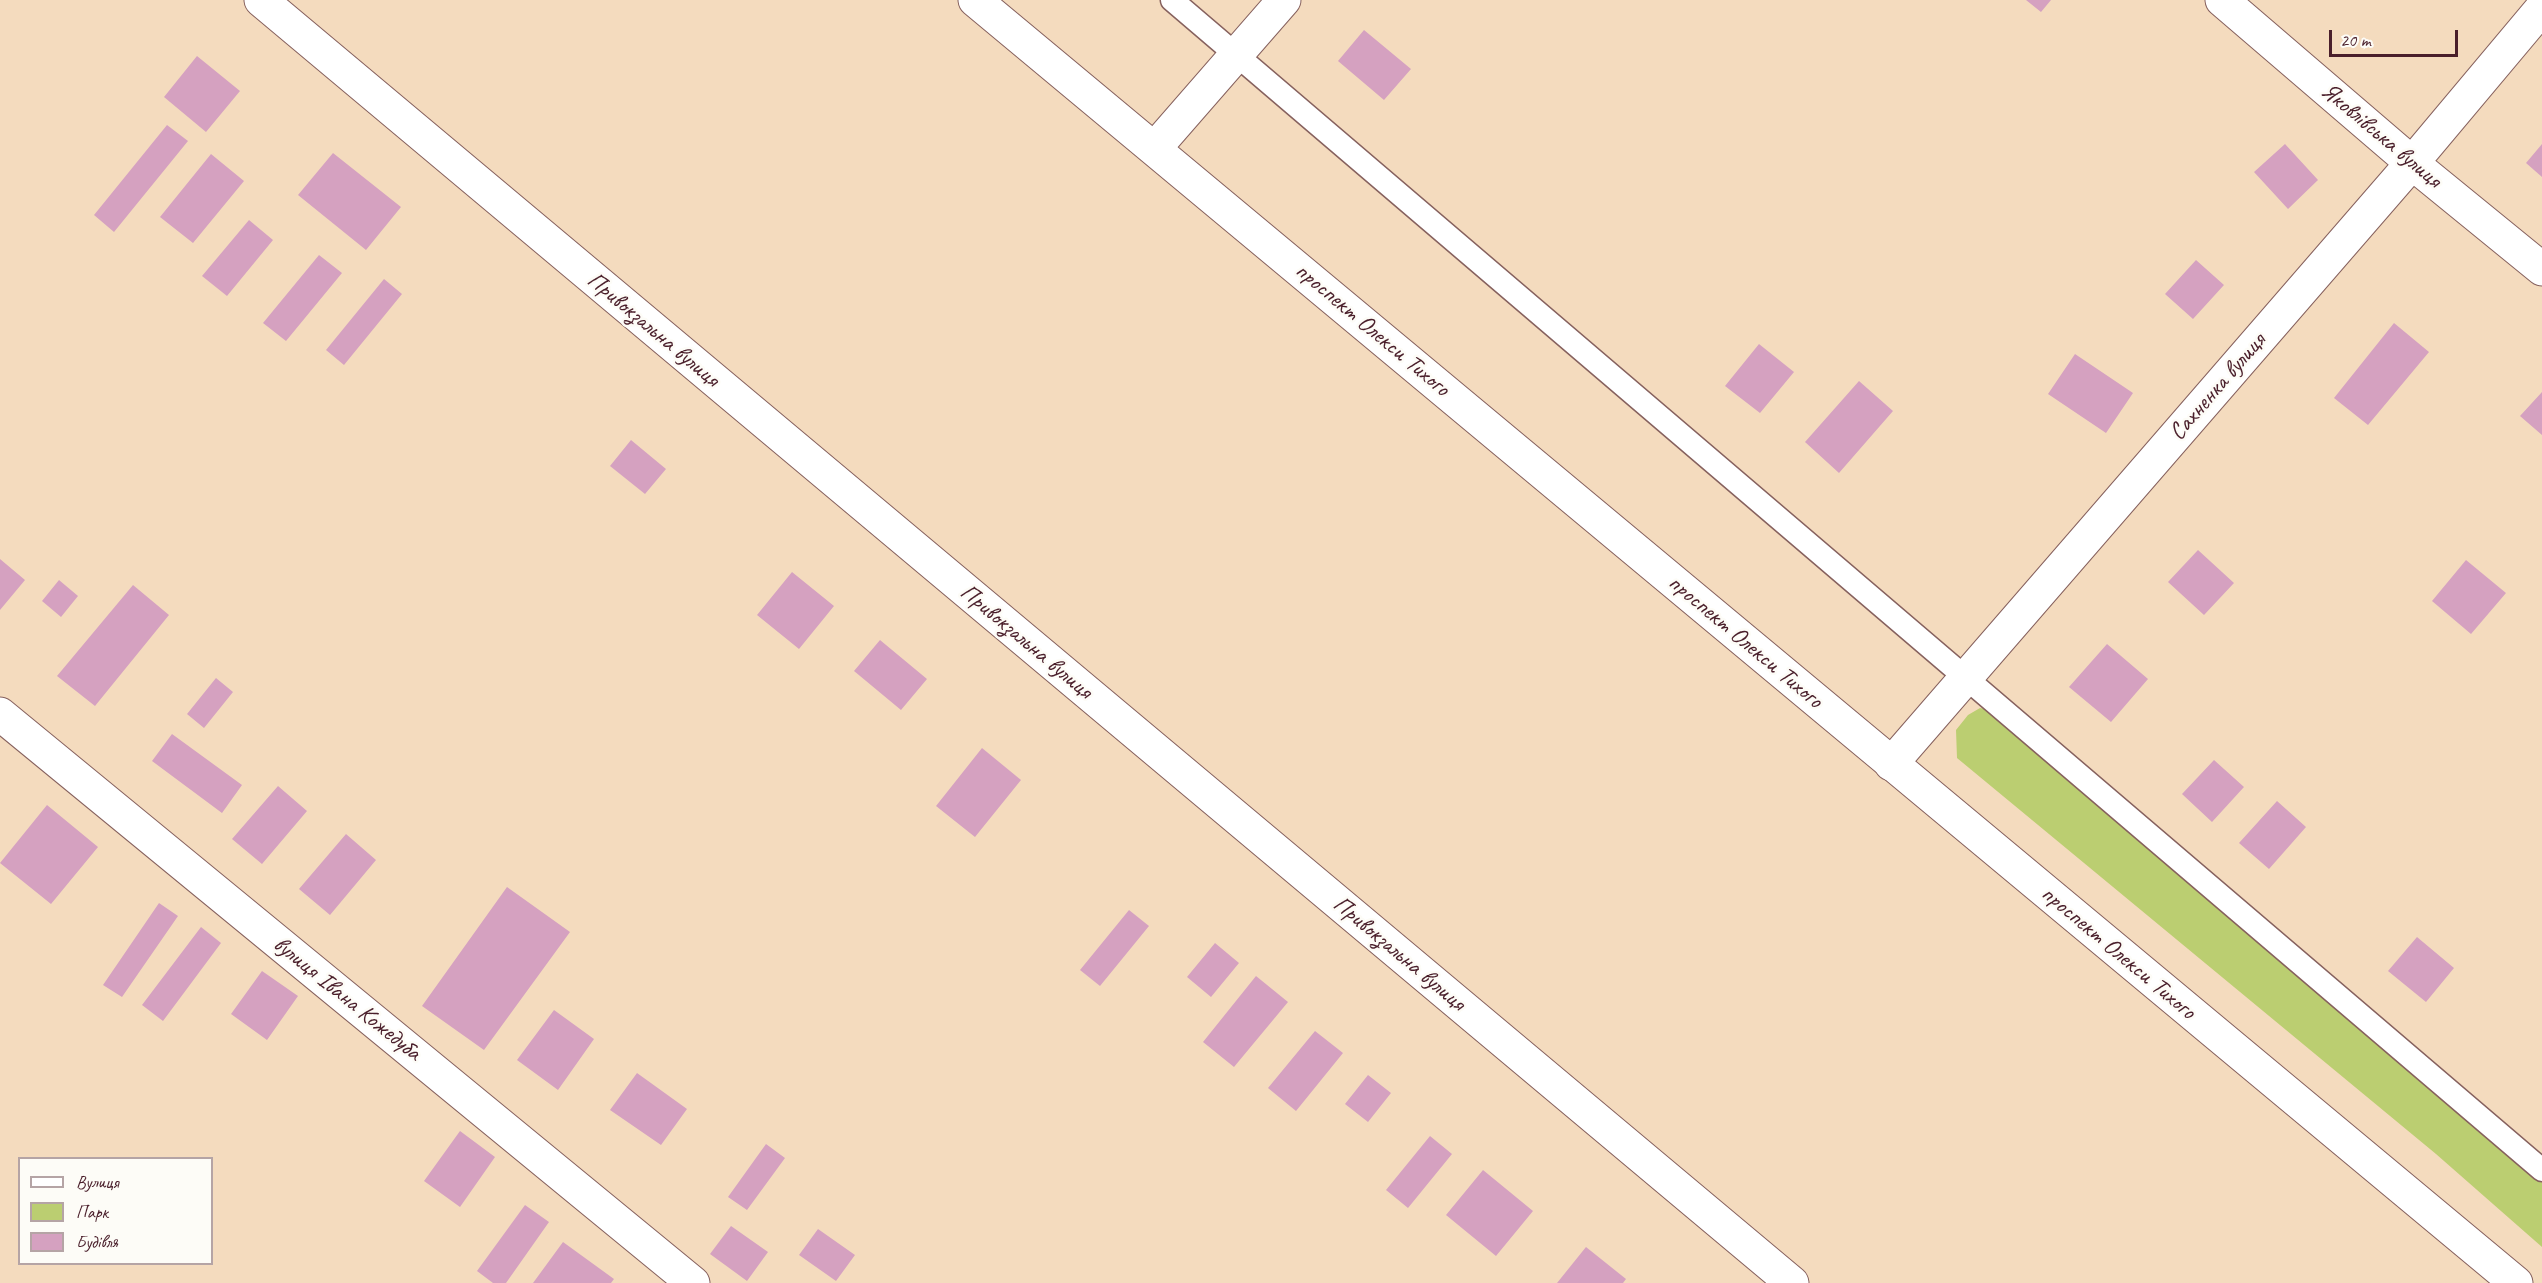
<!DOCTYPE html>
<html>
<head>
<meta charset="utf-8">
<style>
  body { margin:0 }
  #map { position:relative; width:2542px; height:1283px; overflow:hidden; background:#f4dbbe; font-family:Caveat,sans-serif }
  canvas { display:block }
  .legend { position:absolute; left:18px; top:1157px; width:195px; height:108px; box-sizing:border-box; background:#fdfcf7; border:2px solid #b5a4a5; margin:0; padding:8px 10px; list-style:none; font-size:18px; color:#4a1f2b }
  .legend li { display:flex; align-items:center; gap:12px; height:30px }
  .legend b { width:30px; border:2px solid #b5a4a5 }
  .scale { position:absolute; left:2329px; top:30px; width:129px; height:27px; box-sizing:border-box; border:3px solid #4a1f2b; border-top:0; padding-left:8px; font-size:18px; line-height:21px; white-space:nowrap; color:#4a1f2b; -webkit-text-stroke:4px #fdfcf7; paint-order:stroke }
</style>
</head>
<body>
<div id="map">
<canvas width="2542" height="1283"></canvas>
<ul class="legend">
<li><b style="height:8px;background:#fff"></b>Вулиця</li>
<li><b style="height:16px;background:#bbce71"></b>Парк</li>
<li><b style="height:16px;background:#d5a1c0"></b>Будівля</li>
</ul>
<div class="scale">20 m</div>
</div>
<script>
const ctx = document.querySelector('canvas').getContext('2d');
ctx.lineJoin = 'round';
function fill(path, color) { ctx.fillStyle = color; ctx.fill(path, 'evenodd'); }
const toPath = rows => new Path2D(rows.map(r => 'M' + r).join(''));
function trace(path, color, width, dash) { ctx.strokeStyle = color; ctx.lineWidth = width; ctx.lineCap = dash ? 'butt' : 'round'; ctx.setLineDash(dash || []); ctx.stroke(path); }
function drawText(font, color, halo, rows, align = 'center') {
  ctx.font = font + ' Caveat,sans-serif'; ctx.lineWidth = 5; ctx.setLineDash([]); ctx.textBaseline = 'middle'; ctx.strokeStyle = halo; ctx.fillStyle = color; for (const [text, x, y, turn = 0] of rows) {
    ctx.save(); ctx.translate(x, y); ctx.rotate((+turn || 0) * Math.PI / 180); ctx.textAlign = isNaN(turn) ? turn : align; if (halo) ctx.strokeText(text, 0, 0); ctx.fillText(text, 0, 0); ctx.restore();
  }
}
const green = toPath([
  [1980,708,1991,710,2542,1182,2542,1247,2436,1154,1957,758,1956,730,1968,715]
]);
const building = toPath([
  [2026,0,2051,0,2041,12],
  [1364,30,1411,69,1384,100,1338,61],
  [197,56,240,91,206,132,164,97],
  [167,125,188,141,114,232,94,215],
  [2285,144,2318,180,2288,209,2254,172],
  [2542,144,2542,177,2526,163],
  [333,153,401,207,366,250,298,195],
  [211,154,244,181,193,243,160,217],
  [249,220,273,240,227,296,202,276],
  [319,255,342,273,286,341,263,323],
  [2196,260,2224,285,2193,319,2165,294],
  [384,279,402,294,344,365,326,350],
  [2394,323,2429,352,2368,425,2334,398],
  [1759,344,1794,372,1760,413,1725,386],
  [2075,354,2133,393,2106,433,2048,394],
  [1859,381,1893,411,1839,473,1805,442],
  [2542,392,2542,435,2520,416],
  [631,440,666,469,645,494,610,466],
  [2198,550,2234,583,2204,615,2168,582],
  [0,559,25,580,0,610],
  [2466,560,2506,593,2471,634,2432,601],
  [792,572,834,606,799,649,757,615],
  [59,580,78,596,61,617,42,601],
  [133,585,169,615,95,706,57,676],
  [880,640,927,679,901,710,854,671],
  [2107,644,2148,679,2111,722,2069,687],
  [216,678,233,692,204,728,187,714],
  [172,734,242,785,222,813,152,761],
  [982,748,1021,780,975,837,936,806],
  [2214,760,2244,787,2212,822,2182,794],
  [278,786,307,811,262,864,232,839],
  [2277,801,2306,827,2269,869,2239,843],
  [47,805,98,847,51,904,0,863],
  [346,834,376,860,330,915,299,889],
  [507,887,570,932,484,1050,422,1006],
  [159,903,178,916,122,997,103,985],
  [1129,910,1149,926,1100,986,1080,970],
  [201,927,221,943,163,1021,142,1005],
  [2417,937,2454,968,2426,1002,2388,971],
  [1215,943,1239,963,1211,997,1187,977],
  [262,971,298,996,267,1040,231,1014],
  [1256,976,1288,1002,1234,1067,1203,1042],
  [554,1010,594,1039,558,1090,517,1060],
  [1315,1031,1343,1053,1296,1111,1268,1088],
  [637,1073,687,1109,661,1145,610,1110],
  [1368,1075,1391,1093,1368,1122,1345,1104],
  [460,1131,495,1157,460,1207,424,1181],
  [1430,1136,1452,1154,1408,1208,1386,1190],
  [766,1144,785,1158,747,1210,728,1197],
  [1483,1170,1533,1211,1496,1256,1446,1215],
  [525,1205,549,1222,506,1283,493,1283,477,1271],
  [731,1226,768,1252,747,1281,710,1254],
  [818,1229,855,1255,836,1281,799,1255],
  [563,1242,614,1279,611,1283,533,1283],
  [1586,1247,1626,1279,1623,1283,1557,1283]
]);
const lane = toPath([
  [1172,0,2542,1170]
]);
const street = toPath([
  [261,0,1792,1283],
  [2222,0,2412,163,2542,269],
  [1155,148,1284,0],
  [0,714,693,1283],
  [1891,764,2412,163,2542,8]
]);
const primary = toPath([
  [975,0,2516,1283]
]);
const streetNames = [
  ["Яковлівська вулиця",2381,136,40],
  ["Привокзальна вулиця",653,330,40],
  ["проспект Олекси Тихого",1372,330,40],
  ["Сахненка вулиця",2218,387,-49],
  ["Привокзальна вулиця",1026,642,40],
  ["проспект Олекси Тихого",1745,642,40],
  ["проспект Олекси Тихого",2118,953,40],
  ["Привокзальна вулиця",1399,954,40],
  ["вулиця Івана Кожедуба",347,999,39]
];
fill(green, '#bbce71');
fill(building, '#d5a1c0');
trace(lane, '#86615e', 25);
trace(street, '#86615e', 35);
trace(primary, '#86615e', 35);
trace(lane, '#fff', 22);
trace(street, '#fff', 33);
trace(primary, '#fff', 33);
drawText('24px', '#4a1f2b', '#fdfcf7', streetNames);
</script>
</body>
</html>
